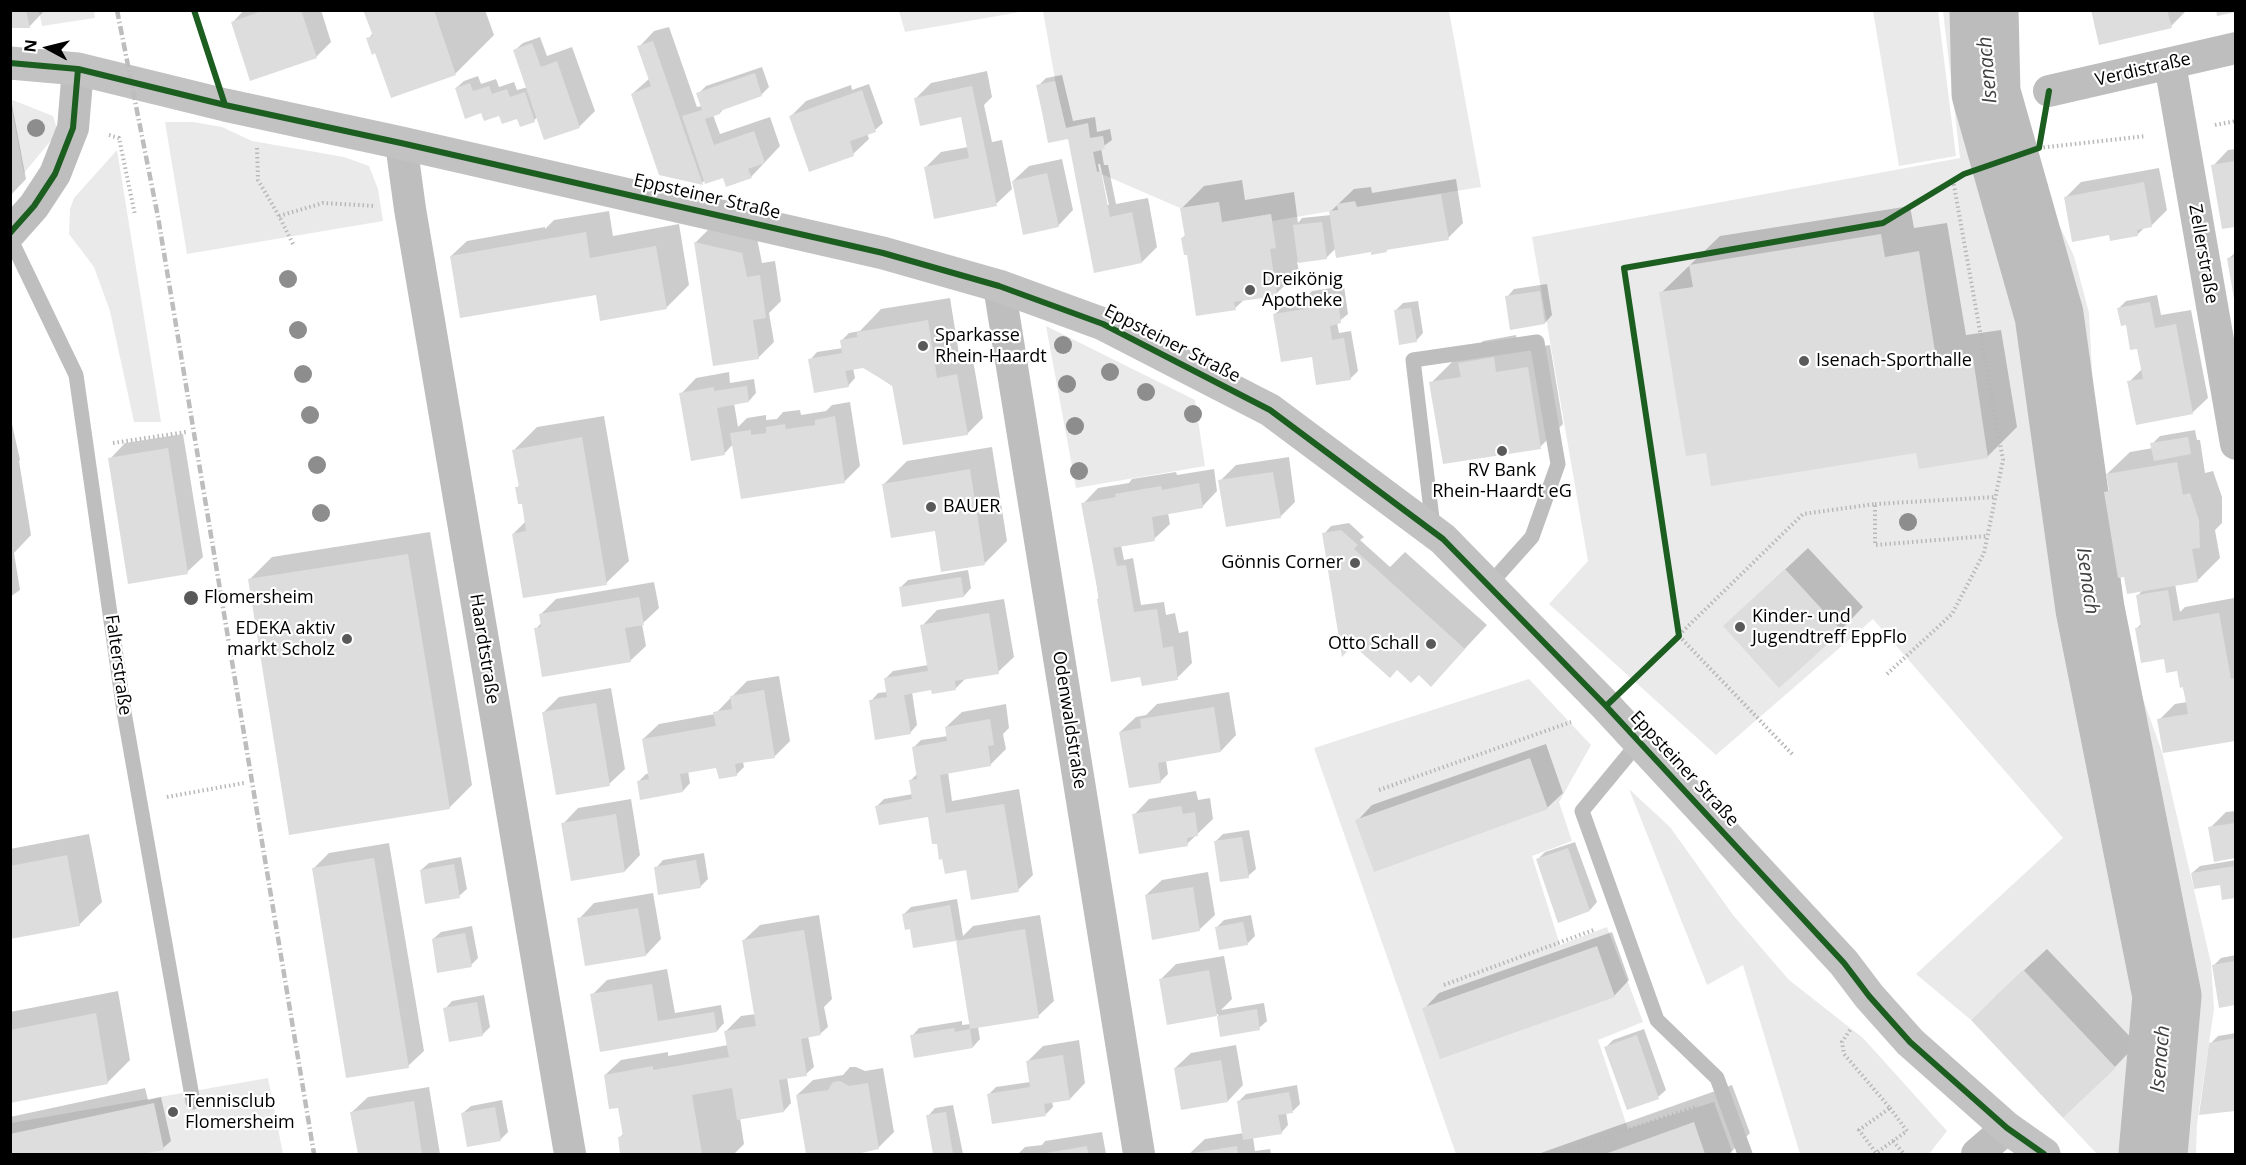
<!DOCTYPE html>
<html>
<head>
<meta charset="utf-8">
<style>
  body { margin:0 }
  #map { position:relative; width:2246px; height:1165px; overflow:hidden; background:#fff; font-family:"Open Sans",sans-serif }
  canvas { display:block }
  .frame { position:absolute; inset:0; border:12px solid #000; pointer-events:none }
  .north { position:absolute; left:18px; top:18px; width:60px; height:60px; -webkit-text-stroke:4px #fff; paint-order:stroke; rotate:277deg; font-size:16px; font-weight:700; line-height:24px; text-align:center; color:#000 }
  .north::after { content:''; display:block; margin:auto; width:21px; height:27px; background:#000; clip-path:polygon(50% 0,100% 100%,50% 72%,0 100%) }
</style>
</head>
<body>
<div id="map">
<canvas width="2246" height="1165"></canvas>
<div class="frame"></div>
<div class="north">N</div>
</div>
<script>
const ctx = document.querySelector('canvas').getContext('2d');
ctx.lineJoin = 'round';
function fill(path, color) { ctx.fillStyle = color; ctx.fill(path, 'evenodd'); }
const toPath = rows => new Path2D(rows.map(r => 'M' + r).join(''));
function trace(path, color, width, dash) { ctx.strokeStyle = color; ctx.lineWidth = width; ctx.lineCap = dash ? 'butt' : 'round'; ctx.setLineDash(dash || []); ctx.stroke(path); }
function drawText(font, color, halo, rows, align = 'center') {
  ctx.font = font + ' "Open Sans",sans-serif'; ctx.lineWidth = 4.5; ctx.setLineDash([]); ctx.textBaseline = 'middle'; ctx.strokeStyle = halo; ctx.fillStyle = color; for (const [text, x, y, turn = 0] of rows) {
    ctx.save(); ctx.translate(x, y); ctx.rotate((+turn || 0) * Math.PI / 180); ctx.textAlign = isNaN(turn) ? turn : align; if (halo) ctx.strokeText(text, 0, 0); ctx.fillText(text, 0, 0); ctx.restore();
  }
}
const green = toPath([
  [39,11,94,11,95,18,42,26],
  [899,11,899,10,1026,11,905,32],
  [1043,11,1449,11,1481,187,1357,207,1337,204,1338,210,1272,221,1271,214,1222,222,1219,202,1180,208,1097,172,1093,152,1105,149,1103,136,1090,138,1087,124,1066,128,1060,108],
  [1873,11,1938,11,1956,156,1899,166],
  [1943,11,2018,11,2010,67,2039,173,2051,208,2074,256,2089,313,2102,566,2109,604,2162,752,2211,963,2214,1009,2197,1124,2196,1154,2097,1154,2063,1118,2116,1068,2024,970,1971,1020,1916,974,2063,838,1873,619,1716,755,1549,604,1588,561,1532,237,1960,158],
  [10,99,53,116,58,132,24,173],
  [165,122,193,122,222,127,252,141,344,157,369,166,378,189,383,221,187,254],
  [117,150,161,422,134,422,110,311,94,267,69,234,70,209,74,198],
  [1046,326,1195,400,1205,466,1076,488],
  [1529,679,1591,745,1559,802,1572,841,1532,856,1560,945,1607,927,1643,1022,1598,1040,1628,1129,1714,1102,1733,1154,1456,1154,1314,748],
  [1629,789,1670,827,1733,915,1789,980,1863,1038,1947,1131,1929,1154,1800,1154,1743,965,1707,985],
  [268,1078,283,1154,11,1154,11,1123]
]);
const shadow = toPath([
  [10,10,44,10,44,11,29,27],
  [244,10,321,10,331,42,316,57,233,22],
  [365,10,485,10,494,35,456,73,392,96,376,51,368,39,373,33],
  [2092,10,2186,10,2186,11,2171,26],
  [669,27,697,107,702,106,698,94,706,86,762,67,769,87,761,95,725,107,720,113,713,115,720,134,770,117,780,146,751,177,724,176,705,180,702,183,632,94,650,78,639,47,654,31],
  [540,37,547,56,572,47,595,111,580,126,545,138,538,117,534,120,482,111,456,88,464,81,478,76,481,84,496,79,499,87,514,82,517,90,528,87,515,50,523,43],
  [987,71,992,97,984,105,992,142,1002,140,1012,189,996,204,925,168,941,152,968,147,966,115,916,98,931,83],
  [1062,75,1073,121,1095,117,1097,132,1110,129,1112,140,1101,148,1104,165,1108,165,1116,204,1148,198,1157,247,1142,262,1095,271,1069,137,1038,86,1046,78],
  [1098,164,1100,164,1109,205,1106,205],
  [869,84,883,123,875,130,867,133,869,139,853,154,791,116,806,101,851,85,852,90],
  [10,94,26,179,10,196],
  [2236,149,2236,225,2223,227,2213,166,2228,150],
  [1062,159,1073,210,1058,226,1013,181,1029,166],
  [2159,168,2167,210,2152,225,2145,227,2138,234,2110,233,2065,198,2081,182],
  [1456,179,1463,223,1448,238,1389,248,1386,251,1336,248,1326,258,1297,262,1299,271,1276,294,1245,299,1235,308,1188,253,1182,238,1186,235,1181,209,1204,186,1242,180,1245,200,1294,192,1298,223,1302,218,1331,215,1330,212,1354,189,1371,187,1372,193],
  [1910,206,1914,228,1947,223,1966,335,2001,330,2017,427,1988,456,1917,451,1707,451,1661,293,1720,236],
  [609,211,613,236,679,224,689,285,666,308,597,294,451,256,467,241,545,227,545,229,554,220],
  [711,227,757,238,762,263,775,261,781,301,769,313,774,342,758,358,695,243],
  [2236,252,2236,298,2229,258],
  [1547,284,1552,315,1545,323,1507,297,1514,289],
  [1344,286,1348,314,1337,323,1339,333,1351,331,1358,371,1350,379,1275,314,1282,307,1306,303,1305,298,1312,291],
  [2157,295,2161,315,2191,310,2208,398,2192,413,2129,382,2142,369,2139,347,2119,308,2126,301],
  [950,298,959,354,950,363,973,360,983,418,967,434,863,367,853,368,855,378,848,386,810,360,817,352,843,348,842,340,849,333,860,331,881,309],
  [1418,301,1423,333,1416,341,1395,311,1403,303],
  [1516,335,1518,350,1550,345,1563,424,1540,447,1431,383,1454,360,1465,358,1483,341],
  [729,372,730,383,754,379,756,393,749,401,734,403,738,427,747,418,766,415,766,420,777,419,783,412,800,410,801,415,826,411,832,405,850,402,860,466,845,481,733,444,724,454,681,394,696,378],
  [10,415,20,460,19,461,31,535,14,553,20,590,10,597],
  [604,416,629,561,606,583,513,534,526,521,523,502,516,488,520,485,514,450,537,427],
  [2195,430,2197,440,2200,440,2205,473,2213,471,2222,497,2222,523,2215,530,2220,558,2197,581,2175,584,2180,612,2185,607,2234,598,2236,739,2164,752,2159,720,2175,704,2187,702,2178,670,2136,629,2142,623,2137,596,2143,590,2106,493,2110,489,2107,474,2130,452,2153,448,2152,444,2160,436],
  [183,434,203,557,187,572,110,459,125,443],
  [992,447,1007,541,985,563,884,484,907,461],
  [1289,457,1295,502,1280,517,1220,481,1236,465],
  [1214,469,1217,491,1202,507,1168,513,1170,524,1154,539,1121,545,1124,560,1133,558,1141,605,1164,602,1166,615,1175,613,1179,633,1188,631,1192,663,1177,678,1142,675,1104,636,1092,552,1083,504,1098,488,1129,483,1132,479,1176,472,1177,475],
  [1349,523,1364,537,1360,540,1390,567,1405,552,1487,625,1431,685,1324,534,1331,526],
  [430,532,472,785,449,808,249,580,272,557],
  [1808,548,1863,607,1841,630,1725,626],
  [968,570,971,588,964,596,900,588,908,580],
  [654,582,659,608,642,624,646,646,630,661,536,629,542,622,541,614,556,599],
  [1004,599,1014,657,998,672,966,678,956,688,932,687,912,692,917,725,910,733,871,701,878,693,887,692,885,679,893,671,928,665,922,626,937,610],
  [779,676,790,741,775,756,743,762,744,767,736,775,717,766,688,771,690,783,683,791,638,782,646,774,650,773,643,739,659,724,715,714,747,681],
  [611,688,625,769,609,784,543,713,559,697],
  [1229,692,1236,735,1221,751,1166,760,1168,774,1160,782,1120,732,1136,717,1146,715,1157,704],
  [1006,704,1009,728,1003,734,1006,749,990,765,948,772,952,801,1019,789,1033,875,1018,890,967,868,933,814,877,806,884,799,913,794,910,781,917,774,913,748,921,740,948,736,946,727,962,712],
  [1546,744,1563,793,1547,808,1357,821,1372,805],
  [1196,791,1198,800,1210,798,1213,819,1187,844,1134,815,1149,799],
  [631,799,640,855,625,871,563,824,578,808],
  [2236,811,2236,857,2215,860,2210,828,2226,812],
  [1249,830,1256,869,1248,876,1215,842,1223,834],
  [89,834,102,902,79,925,10,938,10,849],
  [1575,842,1597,902,1590,910,1537,860,1545,852],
  [389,843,424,1051,408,1066,313,869,329,853],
  [704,853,708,879,700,887,656,868,663,860],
  [461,857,467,889,459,896,421,870,429,863],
  [2236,860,2236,896,2223,898,2221,884,2192,873,2200,866],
  [1208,872,1215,915,1199,930,1146,895,1162,880],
  [653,893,661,939,646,955,579,919,594,903],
  [957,899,963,936,973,926,1040,915,1054,1001,1038,1016,978,1027,980,1039,973,1047,912,1036,919,1028,962,1021,962,1025,971,1024,957,940,914,947,911,928,904,914,911,907],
  [819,915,832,999,824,1007,828,1027,820,1034,808,1036,814,1067,806,1074,787,1077,791,1103,784,1111,740,1118,744,1144,734,1154,622,1154,619,1138,624,1133,619,1106,605,1075,621,1060,668,1052,668,1056,728,1045,726,1031,741,1016,756,1014,744,940,760,925],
  [1251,915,1255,936,1247,944,1217,927,1224,920],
  [472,926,478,958,471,965,433,939,441,932],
  [1612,932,1629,980,1614,996,1424,1009,1439,993],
  [2047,949,2137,1044,2115,1067,1995,997],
  [2236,955,2236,1003,2221,1006,2214,965,2221,958],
  [1224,956,1232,999,1221,1010,1264,1003,1267,1021,1259,1028,1222,1035,1218,1014,1168,1023,1161,979,1176,964],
  [667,969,675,1013,721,1005,724,1023,717,1031,601,1051,592,995,607,980],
  [118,991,130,1060,108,1082,10,1101,10,1012],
  [484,995,490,1027,482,1035,445,1009,452,1001],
  [1644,1029,1666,1090,1658,1097,1606,1047,1613,1040],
  [2236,1033,2236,1109,2201,1113,2211,1043,2218,1036],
  [1079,1040,1085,1083,1070,1099,1052,1101,1053,1107,1046,1114,989,1094,996,1087,1030,1082,1027,1062,1043,1046],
  [1236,1045,1243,1085,1228,1101,1175,1068,1191,1053],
  [850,1067,856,1067,865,1071,883,1068,894,1132,878,1148,860,1151,856,1154,807,1154,797,1095,813,1080,843,1075],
  [1297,1085,1300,1104,1293,1111,1286,1112,1288,1125,1281,1133,1253,1137,1255,1151,1270,1149,1271,1154,1189,1154,1205,1139,1244,1133,1239,1101,1246,1094],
  [1732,1085,1750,1133,1729,1154,1538,1154],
  [429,1087,440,1154,359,1154,352,1112,368,1097],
  [145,1088,148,1100,161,1097,171,1141,163,1148,139,1154,10,1154,10,1117],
  [502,1100,508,1132,501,1139,468,1145,463,1113,471,1106],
  [953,1105,963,1154,934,1154,928,1116,935,1108],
  [1102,1132,1106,1154,1018,1154,1025,1147,1042,1145,1045,1141]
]);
const river = toPath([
  [1984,10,1986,93,2049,315,2090,609,2167,996,2153,1154]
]);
const building = toPath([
  [10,10,26,10,30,28,10,28],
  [265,10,301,10,317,58,250,81,231,22],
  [363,10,434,10,456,75,391,98,375,53,372,55,366,38,373,36],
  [2091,10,2167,10,2172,28,2099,45],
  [2216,10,2236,10,2236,12,2217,16],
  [653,41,703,185,659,175,631,94,651,86,637,46],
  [532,43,541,67,557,61,580,128,544,140,513,50],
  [755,73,762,96,720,111,720,114,705,119,714,145,754,131,765,163,748,169,752,178,726,187,723,178,705,184,682,116,702,110,696,93],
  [1055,81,1066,128,1088,123,1090,138,1103,136,1105,149,1093,152,1097,172,1101,171,1110,217,1132,212,1142,263,1094,273,1068,139,1048,143,1042,112,1036,85],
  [470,83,473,91,489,86,492,94,507,89,510,97,525,92,535,122,520,127,517,119,502,124,499,116,484,121,481,113,465,119,455,88],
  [972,86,997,206,934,219,924,167,969,158,961,117,920,126,914,98],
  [862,90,876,132,850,141,854,156,809,172,789,116],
  [2235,161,2235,227,2222,229,2211,165],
  [1047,173,1059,227,1023,235,1012,181],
  [2144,182,2152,227,2137,230,2138,236,2110,241,2109,235,2072,242,2064,197],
  [1441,194,1449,240,1386,250,1387,252,1371,255,1371,252,1336,258,1329,211,1338,210,1337,204,1355,201,1357,207],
  [1219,202,1222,222,1271,214,1276,248,1270,249,1277,296,1234,302,1236,310,1196,316,1187,255,1184,255,1181,238,1185,237,1180,208],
  [1322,222,1327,259,1298,263,1293,225],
  [586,232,590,258,656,246,667,309,600,321,596,295,460,318,450,256],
  [1881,234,1885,257,1919,251,1937,364,1973,358,1988,458,1919,469,1916,453,1711,486,1706,453,1686,456,1659,292,1693,287,1689,265],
  [694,242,742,253,747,277,760,275,766,318,753,320,759,359,713,366],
  [2235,257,2235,298,2234,299,2227,258],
  [1540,291,1545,324,1510,330,1505,296],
  [1337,293,1341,323,1330,326,1332,340,1344,338,1351,380,1316,385,1312,357,1281,362,1273,314,1305,309,1303,298],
  [2150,302,2155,328,2176,324,2193,414,2136,425,2127,381,2143,379,2137,349,2130,350,2126,325,2121,326,2117,308],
  [1411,308,1417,342,1399,345,1394,310],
  [928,320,937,378,957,374,968,435,903,445,892,385,863,368,845,371,849,387,814,393,808,359,842,353,840,340,857,337,857,332],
  [1494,357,1496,372,1528,367,1541,449,1443,464,1429,382,1461,377,1458,363],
  [747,386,749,402,717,408,725,455,691,461,679,393,714,387,714,391],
  [835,416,845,483,741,499,730,433,751,430,751,435,766,433,766,427,785,424,786,429,801,427,815,425,815,420],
  [582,437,607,585,523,598,512,534,526,531,522,504,518,504,515,487,519,487,512,450],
  [2188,437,2191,454,2154,461,2150,443],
  [168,448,188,574,128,584,108,458],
  [2177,462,2183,495,2190,493,2199,520,2200,548,2192,549,2198,582,2127,594,2124,577,2118,578,2104,492,2109,491,2106,474],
  [970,469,985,565,941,572,935,531,891,538,882,484],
  [1273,472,1281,518,1226,527,1218,480],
  [1199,483,1203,508,1152,517,1155,541,1113,548,1117,566,1126,565,1134,612,1157,609,1163,648,1173,646,1178,680,1142,686,1140,677,1111,682,1097,599,1099,598,1081,503,1116,497,1115,494,1161,486,1162,490],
  [1341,530,1358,545,1354,549,1465,649,1431,687,1419,675,1411,683,1397,670,1390,678,1353,645,1342,657,1322,533],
  [408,554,450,809,289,835,248,579],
  [1785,569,1842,631,1779,688,1723,626],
  [961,577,964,597,902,607,899,587],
  [2168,590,2173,621,2219,613,2231,679,2235,678,2235,741,2163,753,2157,719,2188,714,2183,687,2180,688,2177,671,2166,673,2164,659,2141,663,2135,628,2141,627,2136,595],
  [639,597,644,625,625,628,631,662,542,677,534,628,541,627,539,614],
  [989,613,999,674,955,681,956,690,932,694,931,690,904,695,911,734,875,740,869,700,887,697,884,678,928,671,920,625],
  [764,690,775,758,735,764,737,776,719,779,716,768,680,774,683,792,640,800,637,781,649,779,642,739,716,726,713,712,732,709,730,696],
  [596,703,610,786,556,795,542,712],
  [1214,707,1221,752,1158,763,1161,783,1129,788,1119,732,1141,728,1140,719],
  [990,719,994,745,988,746,991,766,940,775,946,813,1004,804,1019,892,971,900,966,870,945,874,942,859,939,860,937,844,932,844,928,817,879,825,875,806,912,799,909,780,917,779,912,747,947,741,945,727],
  [1530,758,1548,809,1374,872,1355,820],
  [1181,806,1183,814,1195,812,1198,836,1187,838,1188,846,1139,854,1132,814],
  [616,814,625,872,571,881,561,823],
  [2235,823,2235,858,2214,862,2208,827],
  [1242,837,1249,878,1220,882,1214,841],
  [1568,848,1590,911,1558,923,1536,859],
  [67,855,80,926,10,939,10,866],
  [374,858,409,1068,346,1078,312,868],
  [696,860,701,888,658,895,654,867],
  [454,864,460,898,425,904,420,870],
  [2235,866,2235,898,2222,900,2220,885,2194,889,2191,873],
  [1193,887,1200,931,1152,940,1145,895],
  [950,905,956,941,913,948,910,929,905,930,902,914],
  [638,908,646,956,585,966,577,918],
  [1243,922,1248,945,1219,950,1215,927],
  [1025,929,1039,1018,970,1029,956,941],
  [804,930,821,1035,801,1039,807,1076,779,1080,784,1112,737,1120,732,1088,692,1095,702,1154,620,1154,618,1137,623,1136,618,1108,609,1109,604,1075,653,1066,653,1070,729,1057,724,1031,756,1026,742,940],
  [465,933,472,967,437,973,432,939],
  [1597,946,1615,997,1440,1059,1422,1008],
  [2235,961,2235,1005,2219,1008,2212,965],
  [1209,970,1217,1016,1167,1025,1159,979],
  [2023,970,2116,1068,2063,1118,1971,1020],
  [652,984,658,1021,714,1012,717,1032,600,1052,590,994],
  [477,1002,483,1036,449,1042,443,1008],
  [1257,1009,1260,1030,1220,1037,1217,1016],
  [96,1013,108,1084,10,1103,10,1030],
  [954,1028,955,1032,970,1029,973,1048,914,1058,910,1035],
  [1637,1035,1659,1099,1627,1110,1604,1047],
  [2235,1038,2235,1111,2199,1115,2209,1043],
  [1063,1055,1070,1100,1044,1104,1046,1116,992,1124,987,1094,1030,1087,1026,1061],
  [1221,1060,1228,1102,1181,1110,1174,1068],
  [840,1081,849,1086,868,1083,879,1149,857,1154,806,1154,796,1095,828,1090,833,1082],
  [1289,1092,1293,1113,1278,1115,1282,1134,1243,1140,1237,1101],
  [414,1101,422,1154,358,1154,350,1112],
  [154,1103,164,1150,142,1154,10,1154,10,1134],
  [495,1107,501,1141,467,1147,461,1113],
  [946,1112,953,1154,933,1154,926,1115],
  [1694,1122,1705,1154,1605,1154],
  [1087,1146,1088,1154,1046,1154,1046,1153],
  [1237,1146,1238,1154,1193,1154,1193,1153]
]);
const path = toPath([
  [2215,125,2236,121],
  [109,135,119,138,135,215],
  [257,148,258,180,279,216,294,246],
  [2039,148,2146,136],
  [279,216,323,203,375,206],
  [113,443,186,432],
  [1875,504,1995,497],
  [1679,635,1803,514,1875,504,1875,545,1987,536],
  [1679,636,1794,756],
  [1887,674,1952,614,1984,553,2003,460,1953,180],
  [1379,790,1571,722],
  [167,797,244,783],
  [1444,985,1596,929],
  [1850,1030,1842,1042,1844,1054,1890,1108],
  [1890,1108,1907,1131,1876,1153,1859,1130,1890,1108],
  [1893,1141,1904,1154],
  [1557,1154,1698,1106]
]);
const lane = toPath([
  [10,238,76,375,124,712,193,1102],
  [1433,527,1413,360,1537,342,1558,464,1532,537,1489,585],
  [1639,742,1582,811,1657,1020,1717,1078,1745,1154]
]);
const street = toPath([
  [2170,64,2236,444],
  [2049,91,2236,48],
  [401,143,410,209,570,1154],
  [10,233,34,206,55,174,73,128,78,69],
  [999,286,1139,1154],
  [1977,1154,2007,1128]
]);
const secondary = toPath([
  [10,63,78,69,225,105,401,143,883,253,999,286,1103,324,1270,410,1443,539,1606,706,1844,963,1869,996,1910,1042,2007,1128,2044,1154]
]);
const rail = toPath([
  [117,10,158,217,314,1154]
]);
const cycleway = toPath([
  [194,10,225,105],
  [10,63,78,69,225,105,401,143,883,253,999,286,1103,324,1270,410,1443,539,1606,706,1844,963,1869,996,1910,1042,2007,1128,2044,1154],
  [10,233,34,206,55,174,73,128,78,69],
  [1606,706,1679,636,1624,268,1883,223,1964,174,2039,148,2049,91]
]);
const trees = [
  [36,128],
  [288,279],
  [298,330],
  [1063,345],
  [1110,372],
  [303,374],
  [1067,384],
  [1146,392],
  [1193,414],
  [310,415],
  [1075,426],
  [317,465],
  [1079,471],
  [321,513],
  [1908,522]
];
const markers = [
  [1250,290,6,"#595959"],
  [923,346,6,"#595959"],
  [1804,361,6,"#595959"],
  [1502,451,6,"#595959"],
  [931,507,6,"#595959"],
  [1355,563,6,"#595959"],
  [191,598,8,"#595959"],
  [1740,627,6,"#595959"],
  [347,639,6,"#595959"],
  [1431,644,6,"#595959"],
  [173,1112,6,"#595959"]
];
const streetNames = [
  ["Verdistraße",2143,70,-13],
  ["Eppsteiner Straße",707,197,13],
  ["Zellerstraße",2203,254,80],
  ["Eppsteiner Straße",1172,344,27],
  ["Haardtstraße",484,649,81],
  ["Falterstraße",118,665,82],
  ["Odenwaldstraße",1069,720,81],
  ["Eppsteiner Straße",1684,769,47]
];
const poiNames = [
  ["Dreikönig",1262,280],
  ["Apotheke",1262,301],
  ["Sparkasse",935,336],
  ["Rhein-Haardt",935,357],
  ["Isenach-Sporthalle",1816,361],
  ["RV Bank",1502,471,"center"],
  ["Rhein-Haardt eG",1502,492,"center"],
  ["BAUER",943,507],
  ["Gönnis Corner",1343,563,"right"],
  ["Flomersheim",204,598],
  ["Kinder- und",1752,617],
  ["Jugendtreff EppFlo",1752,638],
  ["EDEKA aktiv",335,629,"right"],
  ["markt Scholz",335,650,"right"],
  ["Otto Schall",1419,644,"right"],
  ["Tennisclub",185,1102],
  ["Flomersheim",185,1123]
];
const waterNames = [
  ["Isenach",1988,70,-95],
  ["Isenach",2087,581,82],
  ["Isenach",2161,1059,-85]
];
fill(green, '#eaeaea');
fill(shadow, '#0003');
trace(river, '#bcbcbc', 69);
fill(building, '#ddd');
trace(path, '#b8b8b8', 4, [1.5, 3]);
trace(lane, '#bebebe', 15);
trace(street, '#bebebe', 32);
trace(secondary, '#c2c2c2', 33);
trace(rail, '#bdbdbd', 4.5, [9, 3, 1.5, 3]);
trace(cycleway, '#1b5e20', 6);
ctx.fillStyle = '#8d8d8d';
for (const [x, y] of trees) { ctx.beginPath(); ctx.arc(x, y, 9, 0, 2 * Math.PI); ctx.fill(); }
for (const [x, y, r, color] of markers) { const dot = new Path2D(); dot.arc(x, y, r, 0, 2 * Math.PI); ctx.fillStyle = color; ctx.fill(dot); trace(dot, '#fff', 2); }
drawText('18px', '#000', '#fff', streetNames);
drawText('18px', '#000', '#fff', poiNames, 'left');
drawText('italic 20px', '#414141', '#fff', waterNames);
</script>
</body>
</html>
